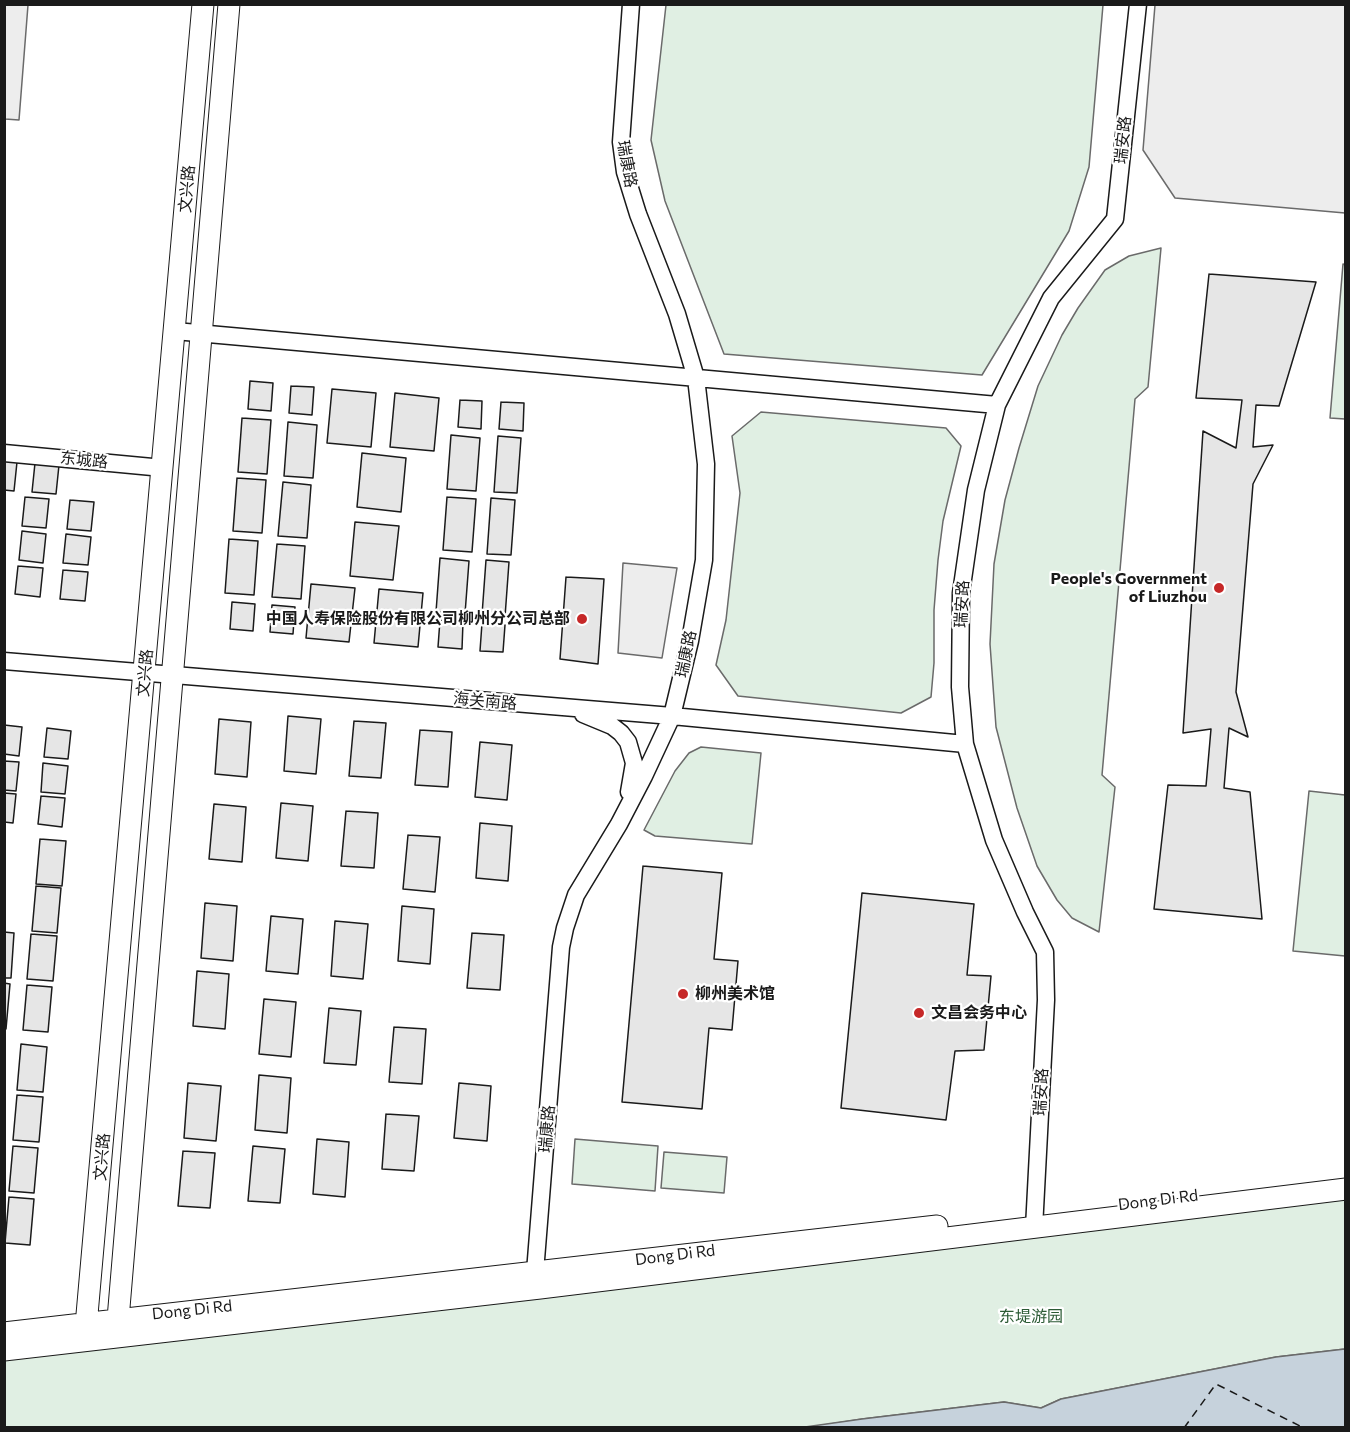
<!DOCTYPE html>
<html>
<head>
<meta charset="utf-8">
<style>
  body { margin:0 }
  #map { position:relative; width:1350px; height:1432px; overflow:hidden; background:#fff; font-family:Commissioner,sans-serif }
  canvas { display:block }
  .frame { position:absolute; inset:0; border:6px solid #1a1a1a; pointer-events:none }
</style>
</head>
<body>
<div id="map">
<canvas width="1350" height="1432"></canvas>
<div class="frame"></div>
</div>
<script>
const ctx = document.querySelector('canvas').getContext('2d');
ctx.lineJoin = 'round';
function fill(path, color) { ctx.fillStyle = color; ctx.fill(path, 'evenodd'); }
const toPath = rows => new Path2D(rows.map(r => 'M' + r).join(''));
function trace(path, color, width, dash) { ctx.strokeStyle = color; ctx.lineWidth = width; ctx.lineCap = dash ? 'butt' : 'round'; ctx.setLineDash(dash || []); ctx.stroke(path); }
function drawText(font, color, halo, rows, align = 'center') {
  ctx.font = font + ' Commissioner,"Noto Sans SC",sans-serif'; ctx.lineWidth = 4.5; ctx.setLineDash([]); ctx.textBaseline = 'middle'; ctx.strokeStyle = halo; ctx.fillStyle = color; for (const [text, x, y, turn = 0] of rows) {
    ctx.save(); ctx.translate(x, y); ctx.rotate((+turn || 0) * Math.PI / 180); ctx.textAlign = isNaN(turn) ? turn : align; if (halo) ctx.strokeText(text, 0, 0); ctx.fillText(text, 0, 0); ctx.restore();
  }
}
const green = toPath([
  [666,5,1103,5,1089,167,1069,231,982,375,724,354,665,201,651,140,666,5],
  [1161,248,1148,387,1135,399,1102,775,1115,787,1099,932,1072,918,1057,900,1037,866,1017,808,996,727,990,644,994,564,1005,500,1019,448,1038,386,1062,335,1078,308,1105,270,1129,256,1161,248],
  [1343,264,1346,265,1345,419,1330,418,1343,264],
  [761,412,946,428,961,446,943,521,938,560,934,610,934,663,931,697,901,713,738,696,716,665,726,620,740,493,732,436,761,412],
  [701,747,761,753,752,844,655,836,644,830,675,771,689,753,701,747],
  [1309,791,1345,795,1345,956,1293,951,1309,791],
  [575,1139,658,1146,655,1191,572,1184,575,1139],
  [664,1152,727,1157,724,1193,661,1188,664,1152],
  [1345,1189,1345,1349,1276,1357,1061,1399,1041,1408,1004,1402,862,1419,805,1428,5,1427,4,1350,1345,1189]
]);
const parking = toPath([
  [4,5,28,5,19,120,5,119,4,5],
  [1335,5,1345,5,1345,213,1175,198,1143,150,1155,5,1335,5],
  [623,563,677,568,662,658,618,653,623,563]
]);
const water = toPath([
  [1345,1349,1345,1427,805,1427,862,1419,1004,1402,1041,1408,1061,1399,1276,1357,1345,1349]
]);
const ferry = toPath([
  [1184,1428,1216,1384,1304,1428]
]);
const building = toPath([
  [1209,274,1316,282,1279,406,1256,405,1253,447,1273,445,1253,484,1236,692,1248,737,1229,728,1224,788,1250,792,1262,919,1154,909,1168,785,1206,786,1211,729,1183,733,1203,431,1236,448,1242,400,1196,398,1209,274],
  [250,381,273,383,271,411,248,409,250,381],
  [291,386,314,387,312,415,289,413,291,386],
  [332,389,376,393,371,447,327,443,332,389],
  [395,393,439,398,434,451,390,447,395,393],
  [460,400,482,401,481,429,458,427,460,400],
  [501,402,524,403,523,431,499,429,501,402],
  [242,418,271,420,267,474,238,472,242,418],
  [288,422,317,425,313,478,284,476,288,422],
  [451,435,480,438,476,491,447,489,451,435],
  [498,436,521,438,517,493,494,492,498,436],
  [362,453,406,458,401,512,357,507,362,453],
  [4,461,17,462,14,491,4,490,4,461],
  [35,463,59,465,56,494,32,492,35,463],
  [237,478,266,480,262,533,233,531,237,478],
  [283,482,311,485,307,538,278,536,283,482],
  [25,497,49,499,46,528,22,526,25,497],
  [447,497,476,499,472,552,443,550,447,497],
  [491,498,515,500,511,555,487,554,491,498],
  [70,500,94,502,91,531,67,529,70,500],
  [355,522,399,526,393,580,350,576,355,522],
  [22,531,46,534,43,563,19,560,22,531],
  [66,534,91,537,88,565,63,563,66,534],
  [229,539,258,541,254,595,225,593,229,539],
  [277,544,305,546,301,599,272,597,277,544],
  [440,558,469,561,465,614,436,612,440,558],
  [486,560,509,562,505,617,482,615,486,560],
  [18,566,43,568,40,597,15,594,18,566],
  [63,570,88,572,85,601,60,599,63,570],
  [566,577,604,579,598,664,560,659,566,577],
  [311,584,355,588,349,642,306,638,311,584],
  [379,589,423,593,418,647,374,643,379,589],
  [232,602,255,604,253,631,230,629,232,602],
  [272,605,295,607,293,634,270,632,272,605],
  [440,620,463,622,462,649,438,647,440,620],
  [482,623,505,625,503,652,480,651,482,623],
  [288,716,321,719,316,774,284,771,288,716],
  [219,719,251,722,247,777,215,774,219,719],
  [354,721,386,723,381,778,349,776,354,721],
  [4,725,22,727,19,756,4,754,4,725],
  [47,728,71,731,68,759,44,757,47,728],
  [420,730,452,732,448,787,415,785,420,730],
  [480,742,512,745,507,800,475,797,480,742],
  [4,761,19,762,16,791,4,790,4,761],
  [43,763,68,766,65,794,41,792,43,763],
  [4,793,16,794,13,823,4,822,4,793],
  [41,796,65,798,62,827,38,824,41,796],
  [281,803,313,806,308,861,276,858,281,803],
  [214,804,246,807,242,862,209,859,214,804],
  [346,811,378,813,374,868,341,866,346,811],
  [480,823,512,826,508,881,476,878,480,823],
  [408,835,440,837,435,892,403,889,408,835],
  [40,839,66,841,62,886,36,884,40,839],
  [643,866,722,873,714,959,738,961,732,1030,709,1028,702,1109,622,1102,643,866],
  [36,886,61,888,57,933,32,931,36,886],
  [862,893,974,904,967,975,991,976,984,1050,955,1051,946,1120,841,1108,862,893],
  [205,903,237,906,233,961,201,958,205,903],
  [402,906,434,909,430,964,398,961,402,906],
  [271,916,303,919,298,974,266,971,271,916],
  [335,921,368,924,363,979,331,976,335,921],
  [4,932,14,933,11,978,4,978,4,932],
  [472,933,504,935,500,990,467,988,472,933],
  [31,934,57,936,53,981,27,979,31,934],
  [197,971,229,974,225,1029,193,1026,197,971],
  [4,983,10,984,6,1029,4,1029,4,983],
  [27,985,52,987,48,1032,23,1030,27,985],
  [264,999,296,1002,291,1057,259,1054,264,999],
  [329,1008,361,1011,356,1065,324,1063,329,1008],
  [394,1027,426,1029,422,1084,389,1082,394,1027],
  [21,1044,47,1047,43,1092,17,1090,21,1044],
  [259,1075,291,1078,287,1133,255,1130,259,1075],
  [188,1083,221,1086,216,1141,184,1138,188,1083],
  [459,1083,491,1086,487,1141,454,1138,459,1083],
  [17,1095,43,1097,39,1142,13,1140,17,1095],
  [386,1114,419,1116,414,1171,382,1169,386,1114],
  [317,1139,349,1142,345,1197,313,1194,317,1139],
  [13,1146,38,1148,34,1193,9,1191,13,1146],
  [253,1146,285,1149,280,1203,248,1201,253,1146],
  [183,1151,215,1153,210,1208,178,1206,183,1151],
  [9,1197,34,1199,30,1245,5,1243,9,1197]
]);
const minor = toPath([
  [175,331,997,405],
  [4,453,163,468],
  [4,661,672,716,965,744],
  [583,714,612,726,621,733,628,742,634,763,629,792],
  [1034,1228,1046,1000,1045,952,1025,912,994,840,965,744,960,687,961,593,976,490,997,405,1051,298,1115,219,1138,4],
  [538,1282,535,1272,561,947,565,928,576,895,619,824,644,776,672,716,690,641,704,560,706,464,696,378,677,314,638,214,625,172,621,142,631,4]
]);
const major = toPath([
  [117,1331,229,4],
  [4,1333,937,1226],
  [85,1337,203,4],
  [4,1350,540,1288,1346,1189]
]);
const markers = [
  [1219,588,6,"#c62828"],
  [582,619,6,"#c62828"],
  [683,994,6,"#c62828"],
  [919,1013,6,"#c62828"]
];
const streetNames = [
  ["瑞安路",1123,140,-84],
  ["瑞康路",627,164,80],
  ["文兴路",187,189,-85],
  ["东城路",84,460,6],
  ["瑞安路",962,604,-87],
  ["瑞康路",686,654,-78],
  ["文兴路",145,673,-85],
  ["海关南路",485,701,5],
  ["瑞安路",1041,1092,-87],
  ["瑞康路",547,1129,-85],
  ["文兴路",102,1157,-85],
  ["Dong Di Rd",1158,1200,-7],
  ["Dong Di Rd",675,1255,-7],
  ["Dong Di Rd",192,1310,-6]
];
const poiNames = [
  ["People's Government",1207,579],
  ["of Liuzhou",1207,597],
  ["中国人寿保险股份有限公司柳州分公司总部",570,619],
  ["柳州美术馆",695,994,"left"],
  ["文昌会务中心",931,1013,"left"]
];
const parkNames = [
  ["东堤游园",1031,1317]
];
fill(green, '#e0efe3');
trace(green, '#6a6a6a', 1.5);
fill(parking, '#ededed');
trace(parking, '#6a6a6a', 1.5);
fill(water, '#c6d2dc');
trace(water, '#6a6a6a', 1.5);
trace(ferry, '#1a1a1a', 1.5, [8, 6]);
fill(building, '#e6e6e6');
trace(building, '#1a1a1a', 1.5);
trace(minor, '#1a1a1a', 19);
trace(major, '#1a1a1a', 23);
trace(minor, '#fff', 16);
trace(major, '#fff', 21);
for (const [x, y, r, color] of markers) { const dot = new Path2D(); dot.arc(x, y, r, 0, 2 * Math.PI); ctx.fillStyle = color; ctx.fill(dot); trace(dot, '#fff', 2); }
drawText('16px', '#1a1a1a', '#fff', streetNames);
drawText('bold 16px', '#1a1a1a', '#fff', poiNames, 'right');
drawText('16px', '#2b5a34', '#fff', parkNames);
</script>
</body>
</html>
